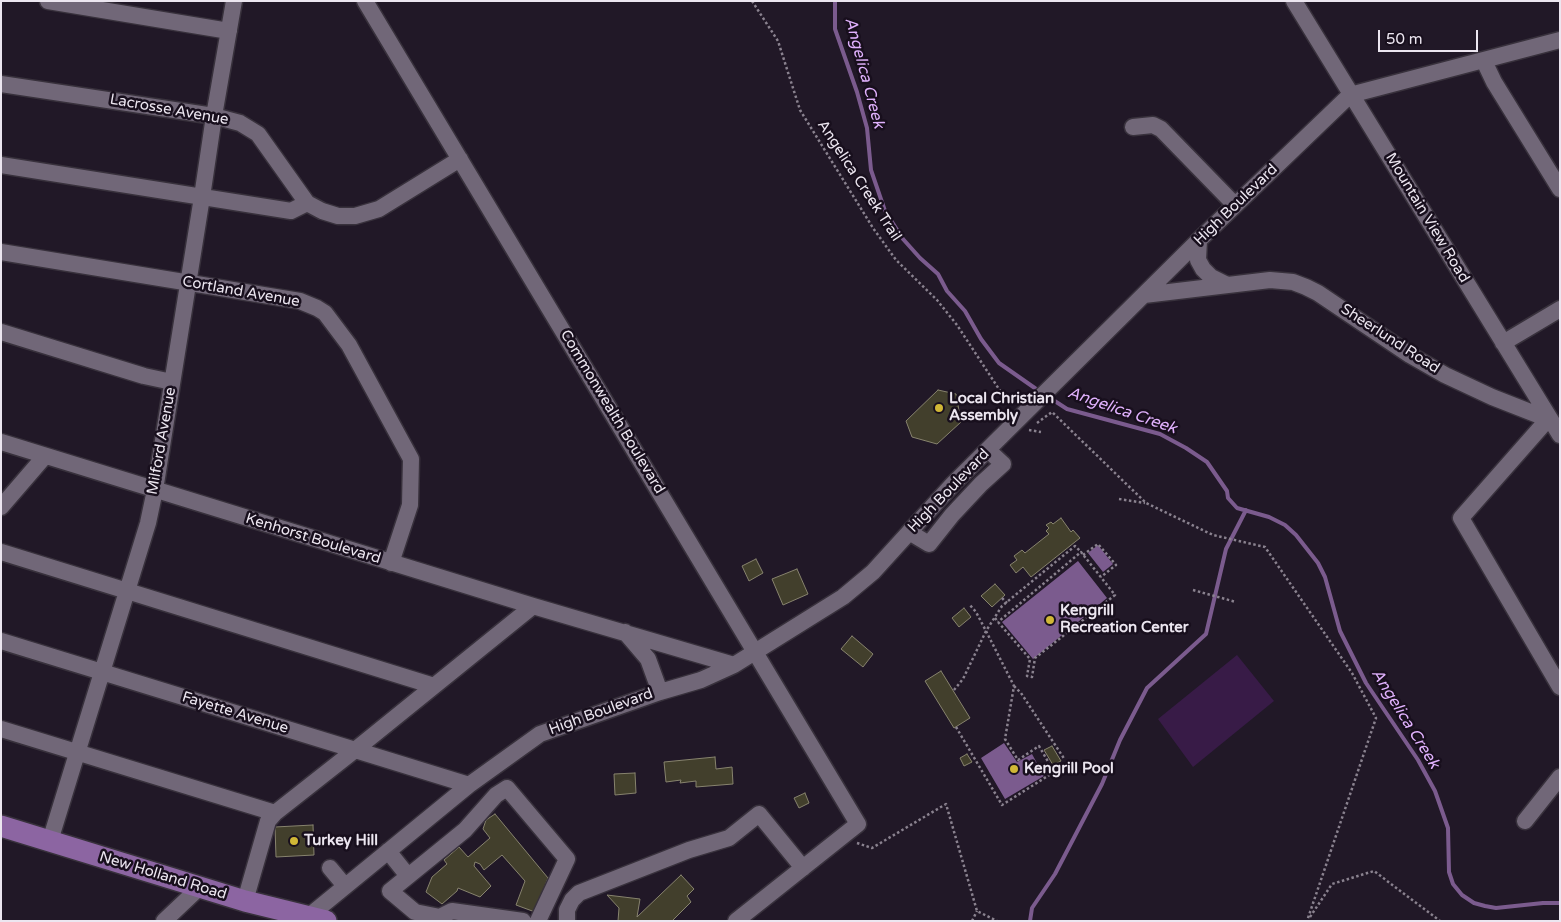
<!DOCTYPE html>
<html>
<head>
<meta charset="utf-8">
<style>
  body { margin:0 }
  #map { position:relative; width:1561px; height:922px; overflow:hidden; background:#211827; font-family:"Varela Round",sans-serif }
  canvas { display:block }
  .frame { position:absolute; inset:0; border:2px solid #ece6f0; pointer-events:none }
  .scale { position:absolute; left:1378px; top:30px; width:100px; height:22px; box-sizing:border-box; border:2px solid #ece6f0; border-top:0; padding-left:6px; font-size:15px; line-height:18px; white-space:nowrap; color:#ece6f0; -webkit-text-stroke:4px #180f1d; paint-order:stroke }
</style>
</head>
<body>
<div id="map">
<canvas width="1561" height="922"></canvas>
<div class="frame"></div>
<div class="scale">50 m</div>
</div>
<script>
const ctx = document.querySelector('canvas').getContext('2d');
ctx.lineJoin = 'round';
function fill(path, color) { ctx.fillStyle = color; ctx.fill(path, 'evenodd'); }
const toPath = rows => new Path2D(rows.map(r => 'M' + r).join(''));
function trace(path, color, width, dash) { ctx.strokeStyle = color; ctx.lineWidth = width; ctx.lineCap = dash ? 'butt' : 'round'; ctx.setLineDash(dash || []); ctx.stroke(path); }
function drawText(font, color, halo, rows, align = 'center') {
  ctx.font = font + ' "Varela Round",sans-serif'; ctx.lineWidth = 5; ctx.setLineDash([]); ctx.textBaseline = 'middle'; ctx.strokeStyle = halo; ctx.fillStyle = color; for (const [text, x, y, turn = 0] of rows) {
    ctx.save(); ctx.translate(x, y); ctx.rotate((+turn || 0) * Math.PI / 180); ctx.textAlign = isNaN(turn) ? turn : align; if (halo) ctx.strokeText(text, 0, 0); ctx.fillText(text, 0, 0); ctx.restore();
  }
}
const green = toPath([
  [1237,655,1274,701,1193,767,1158,719]
]);
const water = toPath([
  [1098,545,1113,564,1103,572,1088,553],
  [1078,561,1107,598,1033,659,1002,622],
  [1004,743,1017,762,1032,754,1044,776,1005,799,981,758]
]);
const stream = toPath([
  [835,1,835,29,857,92,867,128,871,170,885,211,903,239,920,258,938,274,947,291,965,311,981,339,999,363,1039,391],
  [1047,396,1067,409,1160,434,1186,448,1207,462,1227,491,1228,498,1237,508,1269,517,1285,525,1296,535,1318,563,1325,577,1340,631,1366,683,1418,760,1435,791,1448,828,1449,872,1453,884,1462,895,1474,903,1485,906,1496,908,1543,903,1560,903],
  [1030,921,1032,908,1055,874,1102,784,1120,740,1147,688,1206,634,1226,549,1246,510]
]);
const building = toPath([
  [938,390,956,394,961,422,937,444,912,437,906,421,938,390],
  [1061,518,1071,532,1073,530,1080,538,1031,577,1023,567,1016,573,1010,565,1017,560,1014,556,1022,550,1025,553,1049,534,1046,531,1049,528,1046,525,1051,522,1053,524,1061,518],
  [756,559,763,573,749,581,742,566,756,559],
  [797,569,808,594,783,605,772,579,797,569],
  [995,584,1005,595,992,607,981,596,995,584],
  [964,608,971,617,959,627,952,618,964,608],
  [852,636,873,654,863,667,841,649,852,636],
  [941,671,970,718,954,728,925,681,941,671],
  [1052,746,1061,761,1053,765,1044,750,1052,746],
  [967,754,972,762,964,766,960,758,967,754],
  [715,757,716,769,732,767,733,784,696,787,696,781,680,783,681,780,666,782,664,762,715,757],
  [635,773,636,793,615,795,614,774,635,773],
  [805,793,809,803,799,808,794,798,805,793],
  [495,814,548,878,535,912,516,905,525,881,502,855,484,870,480,864,475,862,474,866,491,886,480,897,458,888,457,891,442,904,426,892,432,877,447,864,444,860,459,847,468,857,490,838,483,829,486,820,495,814],
  [313,825,314,855,276,857,275,827,313,825],
  [681,875,694,889,687,896,691,902,672,921,618,921,619,908,607,895,640,899,637,917,681,875]
]);
const path = toPath([
  [752,1,778,41,800,110,873,228,896,260,937,300,957,325,1010,406],
  [1037,423,1052,412,1146,503,1213,535,1265,547,1352,673,1376,718,1307,921],
  [1029,430,1041,432],
  [1119,499,1145,503],
  [1083,555,1098,544,1116,565,1101,577],
  [1193,590,1236,602],
  [1002,598,1007,603],
  [995,618,998,622,1030,659,1027,676,1032,677,1035,658,1115,595,1081,552,998,622],
  [1014,686,1021,693,1065,760],
  [954,690,963,679,986,631,1002,606,1075,546,1081,552],
  [956,727,1002,805,1054,772,1039,746,1018,760,1005,739,1014,686,986,631,976,612,969,604],
  [857,843,872,848,946,804,977,911,997,921],
  [1310,917,1332,884,1374,871,1440,921],
  [972,921,977,911]
]);
const minor = toPath([
  [48,1,229,31],
  [365,1,858,824,736,921],
  [1294,1,1560,435],
  [1484,61,1494,82,1560,189],
  [1,84,214,116,240,123,258,134,307,203,322,211,338,216,355,216,379,209,460,159],
  [1133,127,1153,125,1161,129,1235,205],
  [1,165,291,211,307,203],
  [1199,240,1198,260,1203,269,1211,277,1227,285],
  [1,252,300,301,317,308,325,313,349,345,411,459,410,505,391,563],
  [1144,295,1270,280,1293,282,1306,287,1318,293,1410,355,1445,375,1492,397,1543,417,1549,418],
  [1,332,144,376,172,382],
  [1503,343,1560,309],
  [1549,418,1461,518,1560,687],
  [1,442,533,606,734,665],
  [1,507,45,456],
  [909,532,929,544,952,515,981,484,1003,464,988,450],
  [1,552,434,686],
  [625,632,648,659,660,692],
  [1,641,469,785],
  [1,729,275,813,355,750,533,606],
  [1525,821,1560,777],
  [50,841,148,523,155,490,202,197,214,116,234,1],
  [388,851,408,876],
  [330,868,345,886],
  [245,901,268,821,275,813],
  [164,921,200,887],
  [303,921,469,785,540,734,660,692,701,680,734,665,843,597,873,572,953,484,1199,240,1350,95,1560,40],
  [523,921,452,911,440,917,415,912,390,891,465,830,496,795,507,788,567,859,538,921],
  [567,921,567,910,572,900,579,893,689,850,729,838,759,814,803,868]
]);
const major = toPath([
  [1,826,245,901,326,921]
]);
const markers = [
  [939,408,5,"#d0b736"],
  [1050,620,5,"#d0b736"],
  [1014,769,5,"#d0b736"],
  [294,841,5,"#d0b736"]
];
const streetNames = [
  ["Lacrosse Avenue",169,110,10],
  ["Angelica Creek Trail",859,181,57],
  ["High Boulevard",1236,205,-44],
  ["Mountain View Road",1427,218,59],
  ["Cortland Avenue",241,292,10],
  ["Sheerlund Road",1390,339,33],
  ["Commonwealth Boulevard",612,412,59],
  ["Milford Avenue",162,441,-80],
  ["High Boulevard",949,491,-46],
  ["Kenhorst Boulevard",313,539,17],
  ["High Boulevard",601,712,-20],
  ["Fayette Avenue",235,713,17],
  ["New Holland Road",163,876,17]
];
const poiNames = [
  ["Local Christian",949,399],
  ["Assembly",949,416],
  ["Kengrill",1060,611],
  ["Recreation Center",1060,628],
  ["Kengrill Pool",1024,769],
  ["Turkey Hill",304,841]
];
const waterNames = [
  ["Angelica Creek",864,73,75],
  ["Angelica Creek",1122,411,19],
  ["Angelica Creek",1405,719,58]
];
fill(green, '#381b47');
fill(water, '#7b5b8e');
trace(stream, '#7b5b8e', 4);
fill(building, '#423f2c');
trace(building, '#87836e', 1);
trace(minor, '#38313c', 19);
trace(major, '#38313c', 24);
trace(path, '#8a828f', 2.5, [2.5, 2.5]);
trace(minor, '#716778', 16);
trace(major, '#8c65a2', 21);
for (const [x, y, r, color] of markers) { const dot = new Path2D(); dot.arc(x, y, r, 0, 2 * Math.PI); ctx.fillStyle = color; ctx.fill(dot); trace(dot, '#180f1d', 2); }
drawText('15px', '#ece6f0', '#180f1d', streetNames);
drawText('bold 15px', '#ece6f0', '#180f1d', poiNames, 'left');
drawText('italic 16px', '#e0b1fd', '#180f1d', waterNames);
</script>
</body>
</html>
